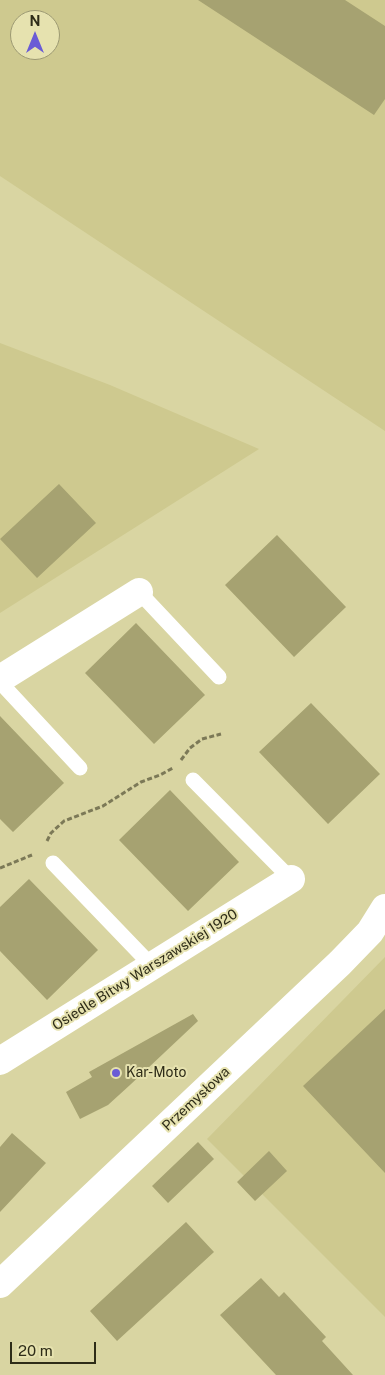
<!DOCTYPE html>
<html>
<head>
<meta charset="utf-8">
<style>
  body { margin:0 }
  #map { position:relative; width:385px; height:1375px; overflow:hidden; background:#d9d5a2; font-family:"Public Sans",sans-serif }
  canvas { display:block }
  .north { position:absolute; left:10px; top:10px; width:50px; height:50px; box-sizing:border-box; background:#e6e2af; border:1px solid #9c9973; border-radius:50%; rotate:0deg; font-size:14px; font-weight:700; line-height:20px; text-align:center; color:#2e2c18 }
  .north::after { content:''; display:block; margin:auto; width:18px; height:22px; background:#6a5cd6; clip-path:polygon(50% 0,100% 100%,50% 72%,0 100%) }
  .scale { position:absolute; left:10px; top:1342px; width:86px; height:22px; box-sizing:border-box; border:2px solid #2e2c18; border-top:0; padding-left:6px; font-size:15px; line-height:18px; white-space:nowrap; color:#2e2c18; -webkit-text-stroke:4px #e6e2af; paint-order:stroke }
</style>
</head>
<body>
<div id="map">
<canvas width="385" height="1375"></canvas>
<div class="north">N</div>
<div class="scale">20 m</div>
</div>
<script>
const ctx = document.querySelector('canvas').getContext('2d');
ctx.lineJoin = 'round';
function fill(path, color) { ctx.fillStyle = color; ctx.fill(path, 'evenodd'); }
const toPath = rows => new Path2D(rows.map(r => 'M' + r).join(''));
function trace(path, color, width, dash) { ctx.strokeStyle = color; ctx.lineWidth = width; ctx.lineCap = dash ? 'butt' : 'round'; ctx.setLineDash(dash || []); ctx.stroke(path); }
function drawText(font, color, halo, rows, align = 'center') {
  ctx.font = font + ' "Public Sans",sans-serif'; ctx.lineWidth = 4; ctx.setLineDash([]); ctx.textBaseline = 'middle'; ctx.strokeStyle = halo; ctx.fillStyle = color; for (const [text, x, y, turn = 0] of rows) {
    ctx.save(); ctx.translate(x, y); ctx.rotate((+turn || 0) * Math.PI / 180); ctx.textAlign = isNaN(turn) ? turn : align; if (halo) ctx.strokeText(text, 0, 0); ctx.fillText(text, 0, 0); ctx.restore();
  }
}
const built = toPath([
  [0,0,385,0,385,431,0,176],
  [20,20,50,20,50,50,20,50],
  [0,343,110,385,259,449,0,613],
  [385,957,385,1317,207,1139]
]);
const building = toPath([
  [198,0,345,0,385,26,385,99,374,115],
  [59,484,96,523,37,578,0,539],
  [277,535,346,607,294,657,225,585],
  [136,623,205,695,154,744,85,673],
  [311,703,380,774,328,824,259,752],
  [0,716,64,783,13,832,0,819],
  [170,790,239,862,188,911,119,840],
  [29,879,98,950,47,1000,0,951,0,907],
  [385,1009,385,1173,303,1086],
  [193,1014,198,1021,130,1085,108,1105,80,1119,66,1092,92,1077,89,1072],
  [12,1133,46,1163,0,1212,0,1147],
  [198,1142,214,1159,168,1203,152,1186],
  [269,1151,287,1171,255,1201,237,1182],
  [186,1222,214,1252,117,1341,90,1311],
  [261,1278,279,1297,284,1292,326,1337,322,1341,353,1375,276,1375,220,1315]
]);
const path = toPath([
  [181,760,190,748,202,739,221,734],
  [47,841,51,833,64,821,103,806,141,782,160,775,173,768],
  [0,868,32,855]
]);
const service = toPath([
  [139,592,219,677],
  [0,682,80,768],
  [193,780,291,879],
  [53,863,152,966]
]);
const minor = toPath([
  [0,679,139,592],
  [0,1061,291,879],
  [0,1284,340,963,370,932,385,908]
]);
const markers = [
  [116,1073,5,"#6a5cd6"]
];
const streetNames = [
  ["Osiedle Bitwy Warszawskiej 1920",145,970,-32],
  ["Przemysłowa",196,1099,-43]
];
const poiNames = [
  ["Kar-Moto",126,1073]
];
fill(built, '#cec98f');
fill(building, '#a6a271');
trace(path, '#7c7957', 3, [5, 2.5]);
trace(service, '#fff', 15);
trace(minor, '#fff', 28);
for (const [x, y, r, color] of markers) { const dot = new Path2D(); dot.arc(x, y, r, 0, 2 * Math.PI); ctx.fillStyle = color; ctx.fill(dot); trace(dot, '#e6e2af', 2); }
drawText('14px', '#2e2c18', '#e6e2af', streetNames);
drawText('14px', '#2e2c18', '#e6e2af', poiNames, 'left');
</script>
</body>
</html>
